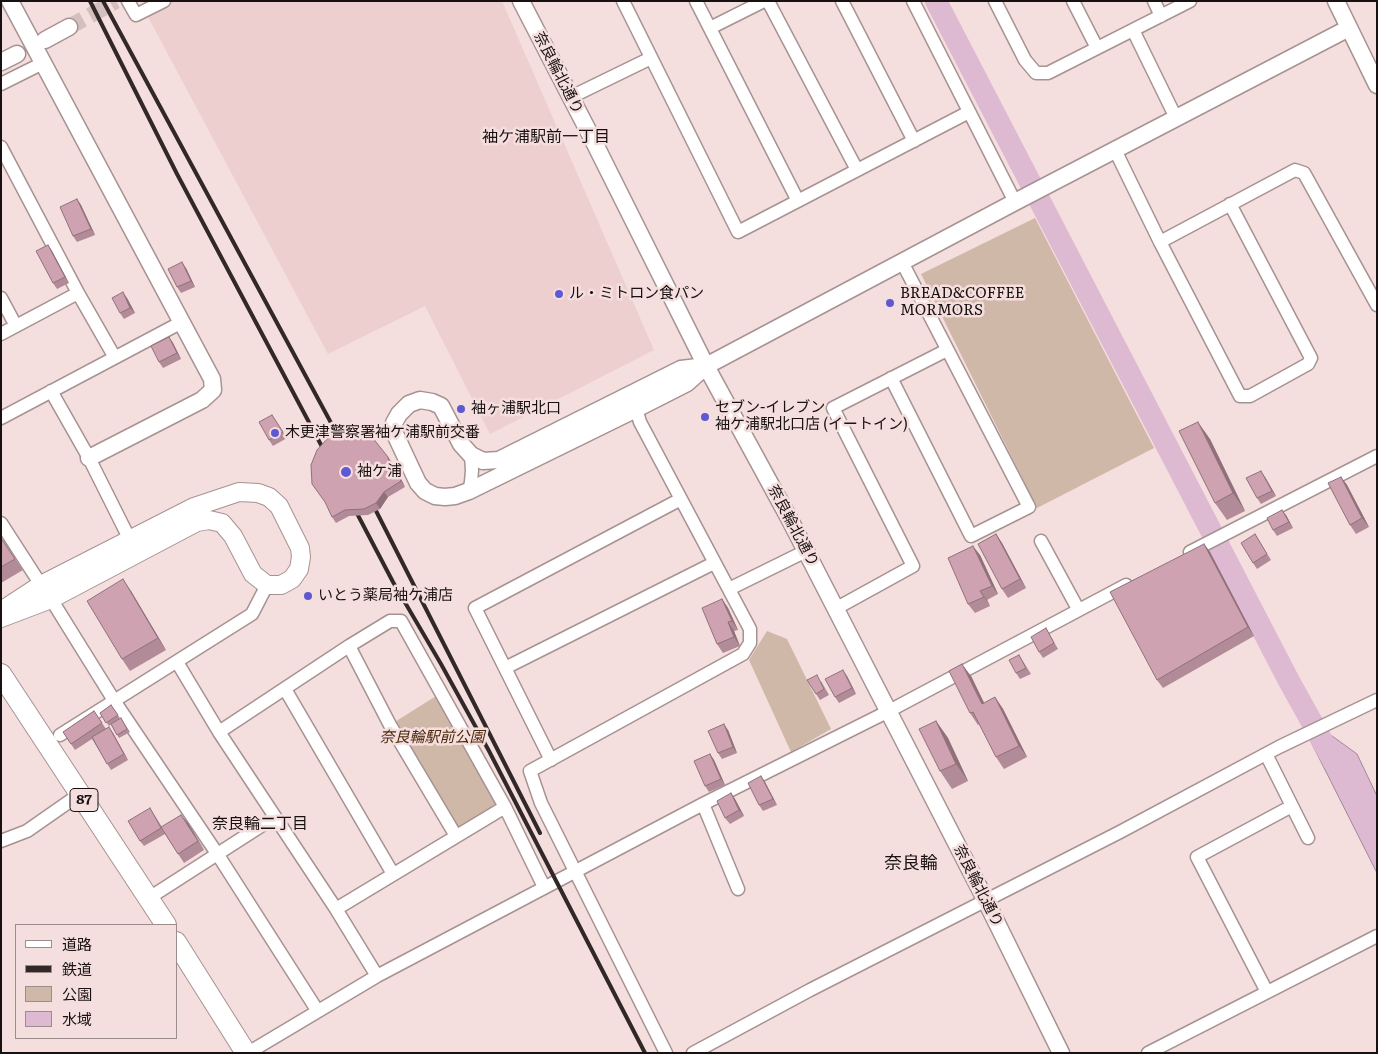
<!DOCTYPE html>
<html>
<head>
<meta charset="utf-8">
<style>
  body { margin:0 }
  #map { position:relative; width:1378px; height:1054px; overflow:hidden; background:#f5dede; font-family:Literata,"Noto Sans JP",serif }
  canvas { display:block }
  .frame { position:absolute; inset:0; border:2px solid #191111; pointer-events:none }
  .legend { position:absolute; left:15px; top:924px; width:162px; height:115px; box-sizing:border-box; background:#f5dede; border:1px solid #9d8c8c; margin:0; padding:6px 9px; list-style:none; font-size:15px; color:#191111 }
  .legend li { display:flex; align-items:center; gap:10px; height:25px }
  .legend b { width:25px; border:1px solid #9d8c8c }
</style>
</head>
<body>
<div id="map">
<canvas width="1378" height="1054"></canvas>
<div class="frame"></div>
<ul class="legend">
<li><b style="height:6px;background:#fff"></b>道路</li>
<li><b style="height:6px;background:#322828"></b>鉄道</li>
<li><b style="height:14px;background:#d0b8a8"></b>公園</li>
<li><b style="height:14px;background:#deb9d2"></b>水域</li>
</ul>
</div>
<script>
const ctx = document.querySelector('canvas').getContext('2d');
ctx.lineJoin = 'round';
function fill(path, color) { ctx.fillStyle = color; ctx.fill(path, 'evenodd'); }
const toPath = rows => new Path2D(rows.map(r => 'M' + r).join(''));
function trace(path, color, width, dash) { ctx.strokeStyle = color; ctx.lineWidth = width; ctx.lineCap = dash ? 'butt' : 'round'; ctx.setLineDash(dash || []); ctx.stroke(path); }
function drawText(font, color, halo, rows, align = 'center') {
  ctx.font = font + ' Literata,"Noto Sans JP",serif'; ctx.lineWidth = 5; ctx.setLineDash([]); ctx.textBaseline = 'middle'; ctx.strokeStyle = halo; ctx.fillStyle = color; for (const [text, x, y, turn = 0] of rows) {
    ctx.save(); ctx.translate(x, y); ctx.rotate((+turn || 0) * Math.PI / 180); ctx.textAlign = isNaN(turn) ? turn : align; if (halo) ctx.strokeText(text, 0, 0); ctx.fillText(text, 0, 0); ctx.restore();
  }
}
const built = toPath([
  [171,1,502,1,654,350,490,434,425,306,328,354,147,15]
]);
const green = toPath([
  [1035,218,1154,448,1037,508,921,274],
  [767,631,787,639,831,729,791,752,749,660],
  [441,693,505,807,456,836,390,725]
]);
const water = toPath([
  [1328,733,1357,754,1377,796,1377,873,1311,742,1328,733]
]);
const river = toPath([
  [936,1,1289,681,1334,762]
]);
const tertiaryTunnel = toPath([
  [69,27,116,1]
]);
const minor = toPath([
  [128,1,136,15,164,1],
  [623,1,738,232,969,112],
  [696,1,798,201],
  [768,1,857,170],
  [842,1,914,141],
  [913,1,1015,202],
  [995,1,1025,60,1036,73,1048,73,1190,1],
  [1073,1,1097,48],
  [1154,1,1161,16],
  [710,28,764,1],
  [1133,30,1176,118],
  [1,84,43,63],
  [571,97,651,58],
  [1,147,78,293,114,356],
  [1115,150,1160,242,1240,396,1250,396,1308,364,1311,358,1230,204],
  [1160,242,1295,170,1304,173,1377,305],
  [1,298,16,326],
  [1,334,78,293],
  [891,378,971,536,1029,507,902,262],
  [51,391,89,458,133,546],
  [636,409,640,422,750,629,750,643,743,654,530,771,541,803,666,1053],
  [1,418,182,322],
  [469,491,471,482,472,470,471,455],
  [1,523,41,585],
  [1041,541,1078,609],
  [1190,552,1377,456],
  [729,589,806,551],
  [51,599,115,702,218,855,317,1010],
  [835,609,913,566,833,408,947,350],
  [349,646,390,725,456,836],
  [177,662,219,732,336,909,377,976],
  [505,668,714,563],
  [285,689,393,874],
  [219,732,349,646,390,621,401,621,505,807,544,887],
  [60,735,252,614,267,585],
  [1266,754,1292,806,1197,857,1267,992],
  [551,760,475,608,681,499],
  [703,804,738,889],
  [1292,806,1308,838],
  [1,841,27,831,80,794],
  [149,898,275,817],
  [336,909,505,807],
  [248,1053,377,976,703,804,887,712,1126,585],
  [693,1053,810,990,1120,832,1279,747,1377,700],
  [1148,1053,1377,936]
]);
const tertiary = toPath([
  [10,1,212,379,213,390,202,400,89,458],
  [521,1,595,144,706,366,790,520,986,901,1061,1053],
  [1336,1,1377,85],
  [45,40,69,27],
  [1,62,17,54],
  [706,366,681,369,499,460,483,461,471,455,461,444,441,406,432,402,420,400,409,404,399,414,394,423,395,434,418,483,425,491,435,496,445,497,455,496,469,491,636,409,687,383,706,366,1015,202,1349,28]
]);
const secondary = toPath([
  [1,611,41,585,194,507,239,492,258,493,269,497,279,506,300,548,301,557,299,569,292,579,281,585,267,585,253,574,233,536,222,523,209,520,197,522,51,599,1,618]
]);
const primary = toPath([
  [1,674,166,925],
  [176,942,246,1053]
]);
const rail = toPath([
  [90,1,177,174,328,458],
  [103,1,343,445],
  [370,499,540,833],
  [351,502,393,582,441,664,489,751,645,1053]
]);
const wall = toPath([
  [77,199,81,205,95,235,77,242,73,236],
  [48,245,52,251,69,283,57,289,53,283],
  [186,268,195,287,181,293,177,287],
  [127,298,135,313,124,319,120,313],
  [169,337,173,343,181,359,163,368,159,362],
  [272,415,287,438,273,446,269,440],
  [1210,439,1245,511,1227,520,1215,503],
  [388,457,392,463,393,467,394,467,398,473,405,487,388,497,380,509,368,515,349,516,336,523,332,517],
  [1265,477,1276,496,1261,504,1257,498],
  [1341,477,1347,485,1369,527,1356,534,1350,525],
  [1286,515,1293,528,1277,536,1273,530],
  [996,534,1002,543,1026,588,1008,598,1002,589],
  [1255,534,1271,560,1257,569,1253,563],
  [1,538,23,570,1,583],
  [1204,544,1210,552,1254,636,1163,688,1157,680],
  [980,555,998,594,987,600,990,606,975,613,968,604],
  [131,591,166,650,130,671,122,659],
  [722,599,728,608,738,630,734,631,740,646,723,653,717,644],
  [1046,628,1058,649,1043,658,1039,652],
  [1019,655,1031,674,1020,679,1016,673],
  [847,676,856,694,839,703,835,697],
  [971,676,984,703,995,697,1003,709,1027,757,1004,769,996,757,980,724,978,725,970,713],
  [821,681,829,695,820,700,816,694],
  [111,705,120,718,109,726,100,713],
  [94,711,106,729,113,733,128,760,111,770,92,739,75,750,63,732],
  [121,718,130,732,119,738,111,724],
  [936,721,948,738,968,781,952,789,940,771],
  [728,730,737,753,722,759,718,753],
  [710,754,714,760,725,785,709,792,705,786],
  [761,776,765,782,777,805,763,811,759,805],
  [731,793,735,799,744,816,730,824,725,818],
  [150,808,162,827,188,823,204,850,184,863,165,834,144,846,140,841]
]);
const shadedWall = toPath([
  [77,199,81,205,95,235,91,229],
  [48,245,52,251,69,283,65,277],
  [182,262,186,268,195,287,191,281],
  [123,292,127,298,135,313,130,308],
  [169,337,173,343,181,359,177,353],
  [1198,422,1210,439,1245,511,1233,493],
  [388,457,392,463,394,473,390,467],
  [394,467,398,473,405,487,401,481],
  [1261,471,1265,477,1276,496,1272,491],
  [1341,477,1347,485,1369,527,1362,518],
  [384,492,388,497,380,509,376,503],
  [1282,510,1286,515,1293,528,1289,522],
  [996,534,1002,543,1026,588,1020,579],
  [1204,544,1210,552,1254,636,1248,627],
  [973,546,980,555,998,594,992,586],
  [123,579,131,591,166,650,158,638],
  [980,591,987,600,990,606],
  [722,599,728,608,738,630,732,621],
  [728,622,734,631,740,646,734,637],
  [962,664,971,676,990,715,982,704],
  [843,670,847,676,856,694,852,688],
  [995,697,1003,709,1027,757,1019,746],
  [936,721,948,738,968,781,956,764],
  [724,724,728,730,737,753,733,747],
  [109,727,113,733,128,760,124,754],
  [710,754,714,760,725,785,721,779],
  [761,776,765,782,777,805,773,799],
  [731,793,735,799,744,816,739,810],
  [181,815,188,823,204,850,198,841]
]);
const building = toPath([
  [77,199,91,229,73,236,60,207,77,199],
  [48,245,65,277,53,283,36,251,48,245],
  [182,262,191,281,177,287,168,269,182,262],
  [123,292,130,308,120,313,112,298,123,292],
  [169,337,177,353,159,362,151,346,169,337],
  [272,415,283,432,269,440,259,422,272,415],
  [1198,422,1233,493,1215,503,1179,431,1198,422],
  [359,431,372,437,388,457,390,467,394,467,401,481,384,492,376,503,364,509,345,510,332,517,325,502,312,484,311,465,317,450,327,439,337,433,359,431],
  [1261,471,1272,491,1257,498,1246,478,1261,471],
  [1341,477,1362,518,1350,525,1328,483,1341,477],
  [1282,510,1289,522,1273,530,1267,518,1282,510],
  [996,534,1020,579,1002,589,978,544,996,534],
  [1255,534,1267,554,1253,563,1241,543,1255,534],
  [1,538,15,559,1,567,1,538],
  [1204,544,1248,627,1157,680,1110,592,1204,544],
  [973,546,992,586,980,591,984,597,968,604,948,558,973,546],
  [123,579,158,638,122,659,87,601,123,579],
  [722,599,732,621,728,622,734,637,717,644,702,608,722,599],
  [1046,628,1054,643,1039,652,1031,637,1046,628],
  [1019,655,1026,668,1016,673,1009,660,1019,655],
  [962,664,982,704,995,697,1019,746,996,757,973,712,970,713,949,671,962,664],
  [843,670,852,688,835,697,825,679,843,670],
  [817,675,824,689,816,694,807,680,817,675],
  [111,705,118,715,106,723,100,713,111,705],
  [94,711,102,723,71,744,63,732,94,711],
  [121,718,127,729,117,735,111,724,121,718],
  [936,721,956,764,940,771,919,729,936,721],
  [724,724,733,747,718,753,708,731,724,724],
  [109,727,124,754,107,764,92,737,109,727],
  [710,754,721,779,705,786,694,761,710,754],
  [761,776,773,799,759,805,748,783,761,776],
  [731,793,739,810,725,818,717,801,731,793],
  [150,808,161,828,140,841,128,821,150,808],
  [181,815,198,841,178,854,161,827,181,815]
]);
const markers = [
  [559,294,5,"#5e59d2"],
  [890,303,5,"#5e59d2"],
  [461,409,5,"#5e59d2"],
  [705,417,5,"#5e59d2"],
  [275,433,5,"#5e59d2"],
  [346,472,6,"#5e59d2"],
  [308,596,5,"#5e59d2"]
];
const shields = [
  [84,800,28]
];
const shieldNames = [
  ["87",84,800]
];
const streetNames = [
  ["奈良輪北通り",558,73,63],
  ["奈良輪北通り",793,526,62],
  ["奈良輪北通り",978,886,63]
];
const poiNames = [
  ["ル・ミトロン食パン",569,294],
  ["BREAD&COFFEE",900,294],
  ["MORMORS",900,311],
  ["セブン-イレブン",715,408],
  ["袖ケ浦駅北口店 (イートイン)",715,425],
  ["袖ヶ浦駅北口",471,409],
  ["木更津警察署袖ケ浦駅前交番",285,433],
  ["袖ケ浦",357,472],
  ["いとう薬局袖ケ浦店",318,596]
];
const parkNames = [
  ["奈良輪駅前公園",432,738]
];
const neighbourhoodNames = [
  ["袖ケ浦駅前一丁目",546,137],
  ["奈良輪二丁目",260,824]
];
const quarterNames = [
  ["奈良輪",911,864]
];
fill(built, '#eecfcf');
fill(green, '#d0b8a8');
fill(water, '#deb9d2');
trace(water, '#a38798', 1);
trace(river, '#deb9d2', 22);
trace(tertiaryTunnel, '#d4bfbf', 16, [16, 8]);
trace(minor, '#a79292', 15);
trace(tertiary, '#a79292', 19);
trace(secondary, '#a79292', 20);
trace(primary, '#a79292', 22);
trace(minor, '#fff', 12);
trace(tertiary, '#fff', 16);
trace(secondary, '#fff', 18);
trace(primary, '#fff', 20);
trace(rail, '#322828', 4);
fill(wall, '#b18b97');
fill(shadedWall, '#90717b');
fill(building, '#cea2b0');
trace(building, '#90717b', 1);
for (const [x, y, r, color] of markers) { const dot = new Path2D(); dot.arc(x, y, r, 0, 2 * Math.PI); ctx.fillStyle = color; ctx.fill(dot); trace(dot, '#f5dede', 2); }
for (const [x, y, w] of shields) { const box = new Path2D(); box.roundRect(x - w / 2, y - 11.5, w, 23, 4); ctx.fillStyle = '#f5dede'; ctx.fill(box); trace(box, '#191111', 1); }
drawText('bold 14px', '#191111', null, shieldNames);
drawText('15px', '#191111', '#f5dede', streetNames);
drawText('15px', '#191111', '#f5dede', poiNames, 'left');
drawText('italic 15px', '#4b280a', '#f5dede', parkNames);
drawText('16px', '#191111', '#f5dede', neighbourhoodNames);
drawText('18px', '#191111', '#f5dede', quarterNames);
</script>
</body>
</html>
